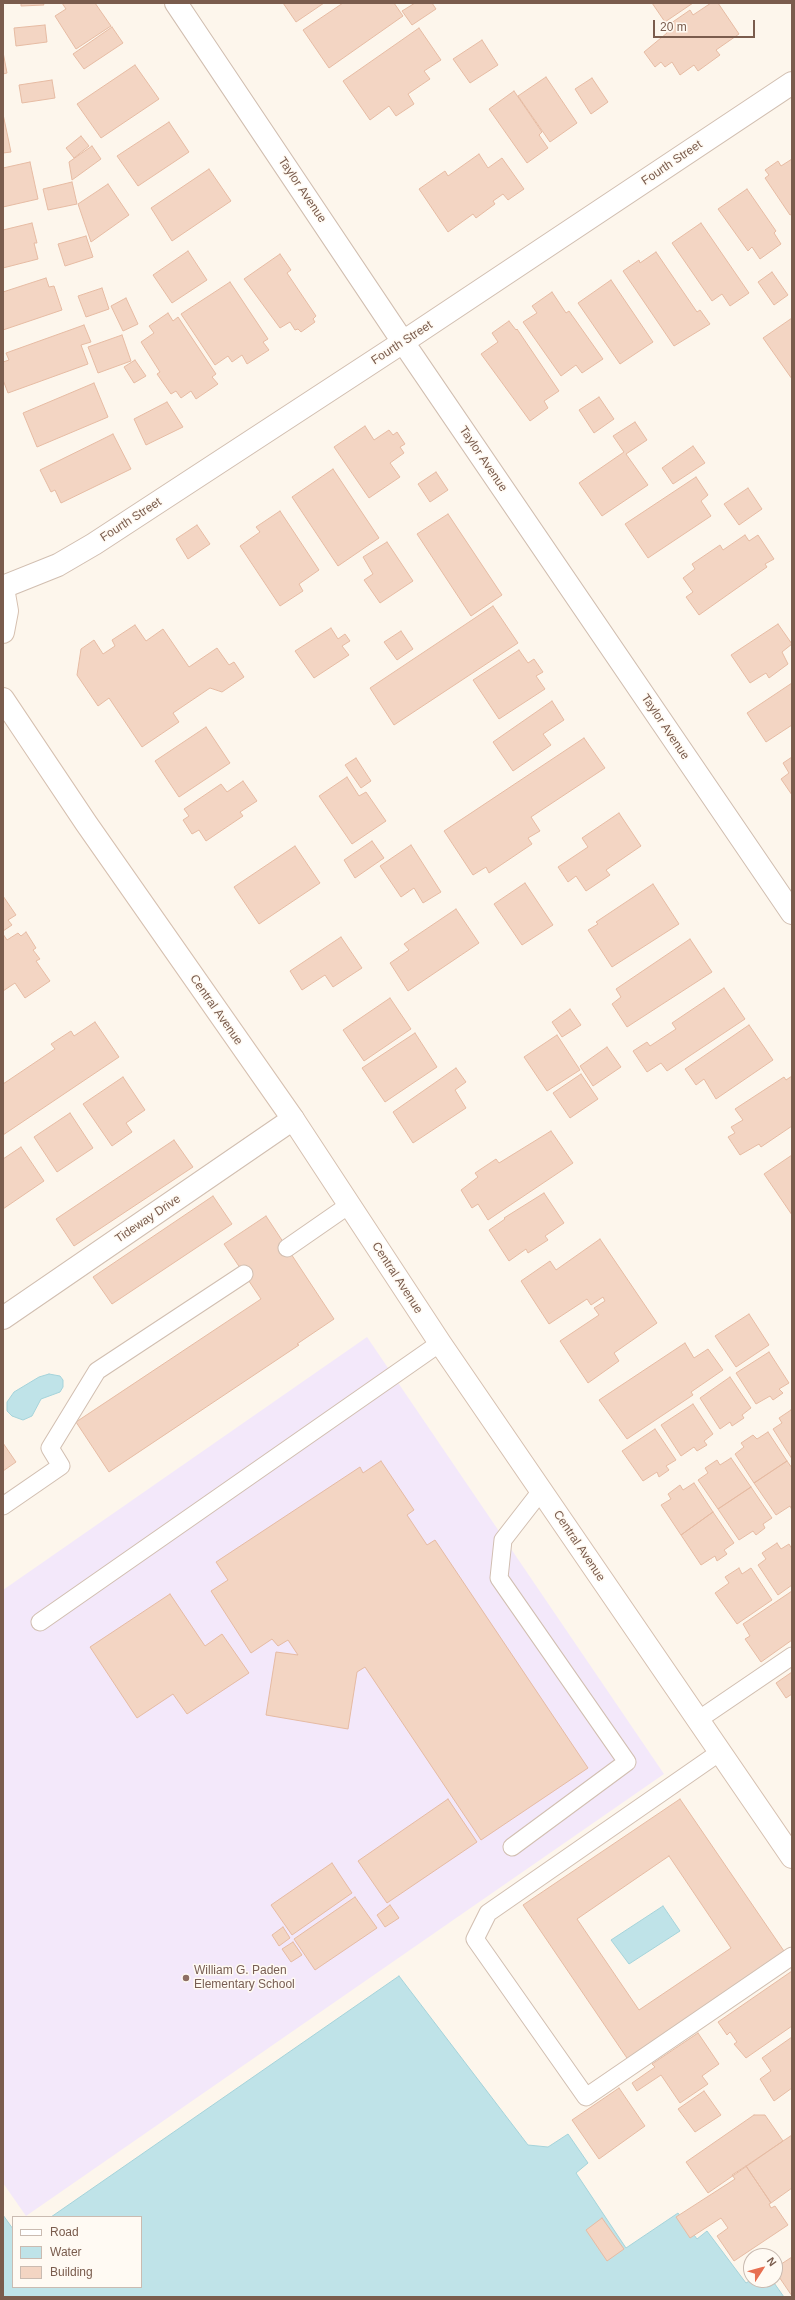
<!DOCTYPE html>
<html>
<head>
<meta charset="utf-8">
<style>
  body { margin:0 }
  #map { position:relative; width:795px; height:2300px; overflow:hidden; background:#fdf6ec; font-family:Arial,sans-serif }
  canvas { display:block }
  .frame { position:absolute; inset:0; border:4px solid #7a5c4d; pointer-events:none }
  .legend { position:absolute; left:12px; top:2216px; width:130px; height:72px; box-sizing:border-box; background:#fffaf3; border:1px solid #cabbb1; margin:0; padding:5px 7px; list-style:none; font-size:12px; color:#7a5c4d }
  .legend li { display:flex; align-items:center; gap:8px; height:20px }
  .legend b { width:20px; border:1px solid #cabbb1 }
  .north { position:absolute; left:743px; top:2248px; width:40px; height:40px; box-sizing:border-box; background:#fffaf3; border:1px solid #cabbb1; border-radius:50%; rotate:54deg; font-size:11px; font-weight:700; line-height:16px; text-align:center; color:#7a5c4d }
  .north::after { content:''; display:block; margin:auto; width:14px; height:18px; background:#e76f51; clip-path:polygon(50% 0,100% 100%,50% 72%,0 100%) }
  .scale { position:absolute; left:653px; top:20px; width:102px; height:18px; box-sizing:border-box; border:2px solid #7a5c4d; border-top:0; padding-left:5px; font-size:12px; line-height:14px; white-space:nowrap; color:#7a5c4d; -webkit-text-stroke:3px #fffaf3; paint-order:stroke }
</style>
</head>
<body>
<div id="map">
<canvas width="795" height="2300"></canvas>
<div class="frame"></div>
<ul class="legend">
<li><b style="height:5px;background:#fff"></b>Road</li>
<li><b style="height:11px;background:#bfe3e8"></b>Water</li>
<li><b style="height:11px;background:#f3d5c3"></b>Building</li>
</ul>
<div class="north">N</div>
<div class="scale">20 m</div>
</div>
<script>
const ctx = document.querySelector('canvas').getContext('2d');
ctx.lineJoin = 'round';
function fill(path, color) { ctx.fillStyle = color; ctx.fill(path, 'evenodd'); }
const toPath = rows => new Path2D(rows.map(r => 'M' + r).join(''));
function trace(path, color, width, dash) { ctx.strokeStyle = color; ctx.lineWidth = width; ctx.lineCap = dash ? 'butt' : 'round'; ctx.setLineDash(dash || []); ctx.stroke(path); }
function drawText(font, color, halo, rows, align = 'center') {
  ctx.font = font + ' Arial,sans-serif'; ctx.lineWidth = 3; ctx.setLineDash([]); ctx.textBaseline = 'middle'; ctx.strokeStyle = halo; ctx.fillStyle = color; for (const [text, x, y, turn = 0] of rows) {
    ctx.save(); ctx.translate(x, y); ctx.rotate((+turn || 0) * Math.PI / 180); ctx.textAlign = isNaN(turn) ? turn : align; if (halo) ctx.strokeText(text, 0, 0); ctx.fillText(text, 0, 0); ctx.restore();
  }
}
const education = toPath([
  [367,1337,664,1774,26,2216,3,2183,3,1590]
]);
const water = toPath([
  [49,1374,60,1376,63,1380,63,1387,60,1392,41,1399,32,1416,23,1420,12,1416,7,1411,7,1402,14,1392,39,1377,49,1374],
  [663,1906,680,1931,629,1964,611,1940,663,1906],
  [399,1976,528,2145,548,2147,568,2134,588,2163,576,2173,626,2248,678,2213,697,2239,707,2231,746,2283,751,2280,772,2280,784,2297,3,2297,3,2215,13,2229,13,2287,141,2287,141,2217,51,2217,399,1976]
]);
const building = toPath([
  [21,3,43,3,44,5,21,6,21,3],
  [62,3,95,3,111,26,76,49,55,16,66,9,62,3],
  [283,3,324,3,296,22,283,3],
  [343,3,394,3,403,16,329,68,303,30,343,3],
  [415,3,432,3,436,9,412,25,402,11,415,3],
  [652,3,693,3,665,22,652,3],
  [711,3,718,3,739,34,716,50,720,55,698,71,694,65,680,75,672,62,665,67,661,62,655,67,644,52,667,33,664,28,690,10,693,15,711,3],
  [45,25,47,42,16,46,14,28,45,25],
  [112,27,123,43,84,69,73,54,112,27],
  [419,28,441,60,424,71,430,79,408,94,414,104,396,116,389,106,370,120,343,81,419,28],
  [482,40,498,65,470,83,453,59,482,40],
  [3,52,7,73,3,74,3,52],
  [135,65,159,99,101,138,77,104,135,65],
  [546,77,577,123,550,142,518,96,546,77],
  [592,78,608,102,591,114,575,89,592,78],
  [52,80,55,98,22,103,19,85,52,80],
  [514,91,542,132,539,135,548,148,527,163,489,109,514,91],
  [3,114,11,152,3,153,3,114],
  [169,122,189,152,138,186,117,156,169,122],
  [81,136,89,146,74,158,66,148,81,136],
  [92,146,101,159,72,180,69,162,92,146],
  [479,154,488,168,502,158,524,189,508,200,503,194,493,201,495,204,476,218,473,214,448,232,419,189,445,171,448,176,479,154],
  [792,159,792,214,790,215,765,178,769,175,765,170,778,161,781,166,792,159],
  [30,162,38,199,3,207,3,168,30,162],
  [209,169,231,201,172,241,151,208,209,169],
  [72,182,77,204,48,210,43,189,72,182],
  [108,184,129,215,91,242,78,204,108,184],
  [747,189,776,231,774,233,781,244,760,259,752,247,748,251,718,209,747,189],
  [32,223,37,243,34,243,38,259,3,268,3,230,32,223],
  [701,223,749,293,730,306,722,294,712,301,672,243,701,223],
  [86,236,93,257,65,266,58,244,86,236],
  [188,251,207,280,172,303,153,275,188,251],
  [656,252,697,312,700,310,710,324,674,346,623,271,639,260,640,263,656,252],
  [280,254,291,270,287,273,316,316,313,319,315,322,301,332,298,329,295,330,290,322,280,328,244,279,280,254],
  [772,272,788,295,774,305,758,282,772,272],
  [46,278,49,287,54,286,62,310,3,330,3,292,46,278],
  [611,280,653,342,620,364,578,303,611,280],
  [230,282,268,339,263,342,269,350,247,364,242,355,232,362,228,356,215,365,181,314,230,282],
  [102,288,109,309,86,317,78,296,102,288],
  [552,292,566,313,569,311,603,359,582,373,576,365,561,376,523,322,537,313,532,306,552,292],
  [126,298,138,324,123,331,111,306,126,298],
  [168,313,173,321,178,317,216,374,212,377,218,384,196,399,191,391,181,398,176,391,171,394,157,374,160,372,141,342,154,333,149,326,168,313],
  [792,318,792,379,763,338,792,318],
  [509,321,516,330,517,329,559,391,544,401,548,408,530,421,481,354,498,342,492,333,509,321],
  [84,325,91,342,81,345,88,364,8,393,3,380,3,362,9,360,6,353,84,325],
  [122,335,131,361,98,373,88,347,122,335],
  [135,360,146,376,134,383,124,367,135,360],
  [94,383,108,417,37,447,23,413,94,383],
  [599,397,614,419,594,433,579,410,599,397],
  [167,402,183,427,146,445,134,419,167,402],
  [635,422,647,440,626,454,648,485,602,516,579,483,624,452,613,436,635,422],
  [365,426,374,440,389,430,393,435,397,432,405,444,400,447,404,453,390,463,400,477,369,498,334,447,365,426],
  [113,434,131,469,61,503,55,490,51,492,40,470,113,434],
  [693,446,705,463,673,484,662,468,693,446],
  [333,469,379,538,338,566,292,497,333,469],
  [436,472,448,490,430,502,418,484,436,472],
  [696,477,708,495,701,501,711,516,648,558,625,524,696,477],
  [748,488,762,509,739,525,724,504,748,488],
  [280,511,319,570,299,584,303,591,280,606,240,546,260,532,256,527,280,511],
  [448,514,502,595,471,616,417,534,448,514],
  [197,525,210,544,188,559,176,539,197,525],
  [745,535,749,541,758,535,774,559,765,564,767,567,699,615,686,597,693,592,683,578,695,569,692,564,720,545,723,550,745,535],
  [387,542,413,581,380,603,364,580,373,574,363,557,387,542],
  [493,606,518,643,394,725,370,688,493,606],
  [778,624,792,644,782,652,788,664,769,678,766,673,750,683,731,655,778,624],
  [135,625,146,641,163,629,189,667,217,648,229,665,234,662,244,677,222,692,210,688,173,713,179,722,142,747,109,698,98,706,77,675,81,649,94,640,103,654,115,646,112,640,135,625],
  [331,628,338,639,345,634,350,641,342,646,349,655,314,678,295,651,331,628],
  [401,631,413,649,397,660,384,642,401,631],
  [519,650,528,663,534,659,543,672,536,676,545,689,499,719,473,680,519,650],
  [792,683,792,725,766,742,747,713,792,683],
  [552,701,564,720,543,734,551,745,513,771,493,742,552,701],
  [206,727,230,763,179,797,155,761,206,727],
  [584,738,605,768,531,817,540,831,528,838,532,844,489,873,486,867,473,875,444,831,584,738],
  [792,757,792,795,781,779,789,773,783,763,792,757],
  [356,758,371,781,361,788,345,765,356,758],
  [347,777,359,796,366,792,386,821,352,844,319,796,347,777],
  [243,781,257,801,240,812,243,816,206,841,199,830,192,834,183,820,189,816,184,809,221,784,227,792,243,781],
  [619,813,641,846,606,870,610,875,586,891,576,876,568,882,558,867,588,847,582,838,619,813],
  [372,841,384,858,355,878,344,860,372,841],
  [411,845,441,892,423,903,414,888,401,897,380,866,411,845],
  [295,846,320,883,259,924,234,887,295,846],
  [525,883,553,925,522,945,494,904,525,883],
  [653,884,679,924,612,967,588,930,598,924,596,922,653,884],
  [3,896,16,915,8,920,12,925,3,931,3,896],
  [456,909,479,943,408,991,390,963,409,950,404,944,456,909],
  [26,932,36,948,33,950,40,959,36,961,50,981,25,998,15,983,3,991,3,934,7,940,18,933,21,936,26,932],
  [341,937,362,968,333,987,325,975,302,990,290,971,341,937],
  [690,939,712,972,627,1027,612,1004,621,997,616,989,690,939],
  [724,988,745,1019,667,1071,661,1063,647,1072,633,1051,647,1042,650,1046,676,1029,672,1023,724,988],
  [390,998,411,1029,364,1061,343,1030,390,998],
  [570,1009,581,1025,562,1037,552,1022,570,1009],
  [95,1022,119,1057,3,1135,3,1084,55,1049,51,1044,71,1031,74,1036,95,1022],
  [749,1025,773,1060,716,1099,704,1079,696,1085,685,1069,749,1025],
  [415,1033,437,1067,385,1102,362,1068,415,1033],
  [557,1035,580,1070,547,1091,524,1057,557,1035],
  [607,1047,621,1067,593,1086,580,1066,607,1047],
  [456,1068,466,1082,455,1090,466,1108,413,1143,393,1112,456,1068],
  [581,1074,598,1099,570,1118,553,1093,581,1074],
  [792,1076,792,1126,761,1147,759,1144,740,1155,728,1137,735,1133,731,1127,743,1120,735,1109,784,1077,786,1080,792,1076],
  [123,1077,145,1110,126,1123,132,1132,112,1146,83,1104,123,1077],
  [70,1113,93,1148,57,1172,34,1137,70,1113],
  [551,1131,573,1163,488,1220,478,1204,472,1208,461,1190,478,1177,475,1173,496,1159,499,1163,551,1131],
  [174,1140,193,1167,74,1246,56,1219,174,1140],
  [21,1147,44,1181,3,1209,3,1159,21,1147],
  [792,1155,792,1215,764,1174,792,1155],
  [544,1193,564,1223,545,1236,548,1240,528,1253,526,1249,509,1261,489,1230,505,1219,504,1218,544,1193],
  [213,1196,232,1224,112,1304,93,1277,213,1196],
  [266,1216,334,1319,297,1344,299,1345,109,1472,76,1422,261,1299,224,1244,266,1216],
  [600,1239,657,1323,614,1353,619,1361,588,1383,560,1341,599,1315,594,1308,605,1301,603,1297,591,1305,587,1299,549,1324,521,1281,550,1261,556,1270,600,1239],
  [749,1314,769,1345,736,1367,715,1336,749,1314],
  [685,1343,694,1358,708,1349,723,1370,691,1392,693,1395,627,1439,599,1400,685,1343],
  [769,1352,789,1383,779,1389,783,1393,773,1400,770,1396,756,1404,736,1373,769,1352],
  [730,1377,751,1408,742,1415,744,1418,732,1426,730,1422,720,1429,700,1398,730,1377],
  [693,1404,713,1434,704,1441,707,1445,697,1451,694,1447,681,1456,661,1425,693,1404],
  [791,1410,792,1411,792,1459,773,1429,782,1423,779,1418,791,1410],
  [655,1429,676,1460,666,1466,669,1470,659,1477,657,1472,643,1481,622,1451,655,1429],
  [768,1432,787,1461,754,1483,735,1454,744,1447,741,1443,753,1435,757,1439,768,1432],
  [3,1443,16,1462,3,1471,3,1443],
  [731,1458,751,1487,718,1509,698,1480,708,1473,705,1468,717,1460,720,1465,731,1458],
  [381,1461,414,1510,407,1515,427,1545,435,1540,588,1768,481,1840,365,1667,357,1672,348,1729,266,1715,276,1652,298,1655,288,1640,278,1646,272,1639,251,1653,211,1591,228,1580,216,1562,360,1467,363,1473,381,1461],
  [787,1461,792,1468,792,1510,790,1506,776,1515,754,1483,787,1461],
  [694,1483,713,1512,681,1535,661,1505,671,1499,668,1494,680,1485,683,1490,694,1483],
  [751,1487,772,1518,763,1524,765,1528,756,1535,753,1531,739,1540,718,1509,751,1487],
  [713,1512,734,1543,724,1550,727,1554,717,1561,715,1556,701,1565,681,1535,713,1512],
  [777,1543,781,1549,789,1544,792,1549,792,1585,778,1595,758,1565,766,1559,762,1553,777,1543],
  [739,1568,742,1574,751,1568,772,1600,737,1624,715,1593,729,1583,725,1577,739,1568],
  [792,1591,792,1640,761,1662,745,1639,750,1636,743,1624,792,1591],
  [170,1594,205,1646,222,1634,249,1673,187,1714,173,1694,137,1718,90,1647,170,1594],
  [792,1672,792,1694,786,1698,776,1683,792,1672],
  [448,1799,477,1842,387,1903,358,1861,448,1799],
  [680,1799,786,1954,629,2061,523,1905,680,1799],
  [669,1856,731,1948,639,2010,577,1919,669,1856],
  [332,1863,352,1893,292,1935,271,1905,332,1863],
  [355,1897,377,1928,315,1970,294,1939,355,1897],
  [390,1905,399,1918,385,1927,377,1915,390,1905],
  [283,1927,290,1938,279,1946,272,1935,283,1927],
  [293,1942,302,1955,291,1962,282,1949,293,1942],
  [792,1971,792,2026,746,2058,734,2044,737,2042,730,2032,727,2035,718,2022,792,1971],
  [698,2033,719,2064,702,2076,708,2084,680,2103,661,2075,637,2091,632,2083,655,2067,652,2064,698,2033],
  [792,2037,792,2088,774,2101,760,2079,771,2071,762,2058,792,2037],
  [619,2088,645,2126,599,2159,572,2120,619,2088],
  [704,2091,721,2115,695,2132,678,2109,704,2091],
  [754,2115,765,2115,783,2141,708,2193,686,2162,754,2115],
  [792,2135,792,2188,771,2203,746,2166,792,2135],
  [746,2166,771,2203,769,2204,771,2208,775,2206,788,2225,734,2261,717,2236,728,2228,721,2218,690,2238,676,2217,735,2179,732,2175,746,2166],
  [602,2218,624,2249,607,2261,586,2230,602,2218],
  [792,2257,792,2296,775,2271,775,2268,792,2257]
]);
const lane = toPath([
  [287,1248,349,1205],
  [3,1506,61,1466,50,1448,97,1371,244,1274],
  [40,1622,440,1343],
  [698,1720,792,1656],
  [720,1752,488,1913,475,1939,586,2097,792,1956],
  [512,1847,627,1762,499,1578,503,1540,541,1491]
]);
const street = toPath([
  [176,3,403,342,792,913],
  [3,587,58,565,94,544,403,342,792,83],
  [3,1318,293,1119]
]);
const secondary = toPath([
  [3,588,7,611,3,632],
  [3,699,86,823,293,1119,440,1343,792,1857]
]);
const markers = [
  [186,1978,4,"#8d6e63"]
];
const streetNames = [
  ["Fourth Street",672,163,-34],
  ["Taylor Avenue",302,190,56],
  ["Fourth Street",402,343,-33],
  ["Taylor Avenue",483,459,56],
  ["Fourth Street",131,520,-33],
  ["Taylor Avenue",665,727,56],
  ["Central Avenue",216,1010,55],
  ["Tideway Drive",148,1219,-34],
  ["Central Avenue",397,1278,57],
  ["Central Avenue",579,1546,56]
];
const educationNames = [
  ["William G. Paden",194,1971],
  ["Elementary School",194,1985]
];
fill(education, '#f3e8fa');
fill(water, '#bfe3e8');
trace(water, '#a5d3da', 1);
fill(building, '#f3d5c3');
trace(building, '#e6bba3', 1);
trace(lane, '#d1beb0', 19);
trace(street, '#d1beb0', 24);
trace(secondary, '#d6c0b0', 24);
trace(lane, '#fff', 17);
trace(street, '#fff', 22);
trace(secondary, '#fff', 22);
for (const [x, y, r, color] of markers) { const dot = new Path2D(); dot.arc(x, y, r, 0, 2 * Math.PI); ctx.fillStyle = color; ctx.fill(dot); trace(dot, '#fffaf3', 1.5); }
drawText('12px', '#7a5c4d', '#fffaf3', streetNames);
drawText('12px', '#785e54', '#fffaf3', educationNames, 'left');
</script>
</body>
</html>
